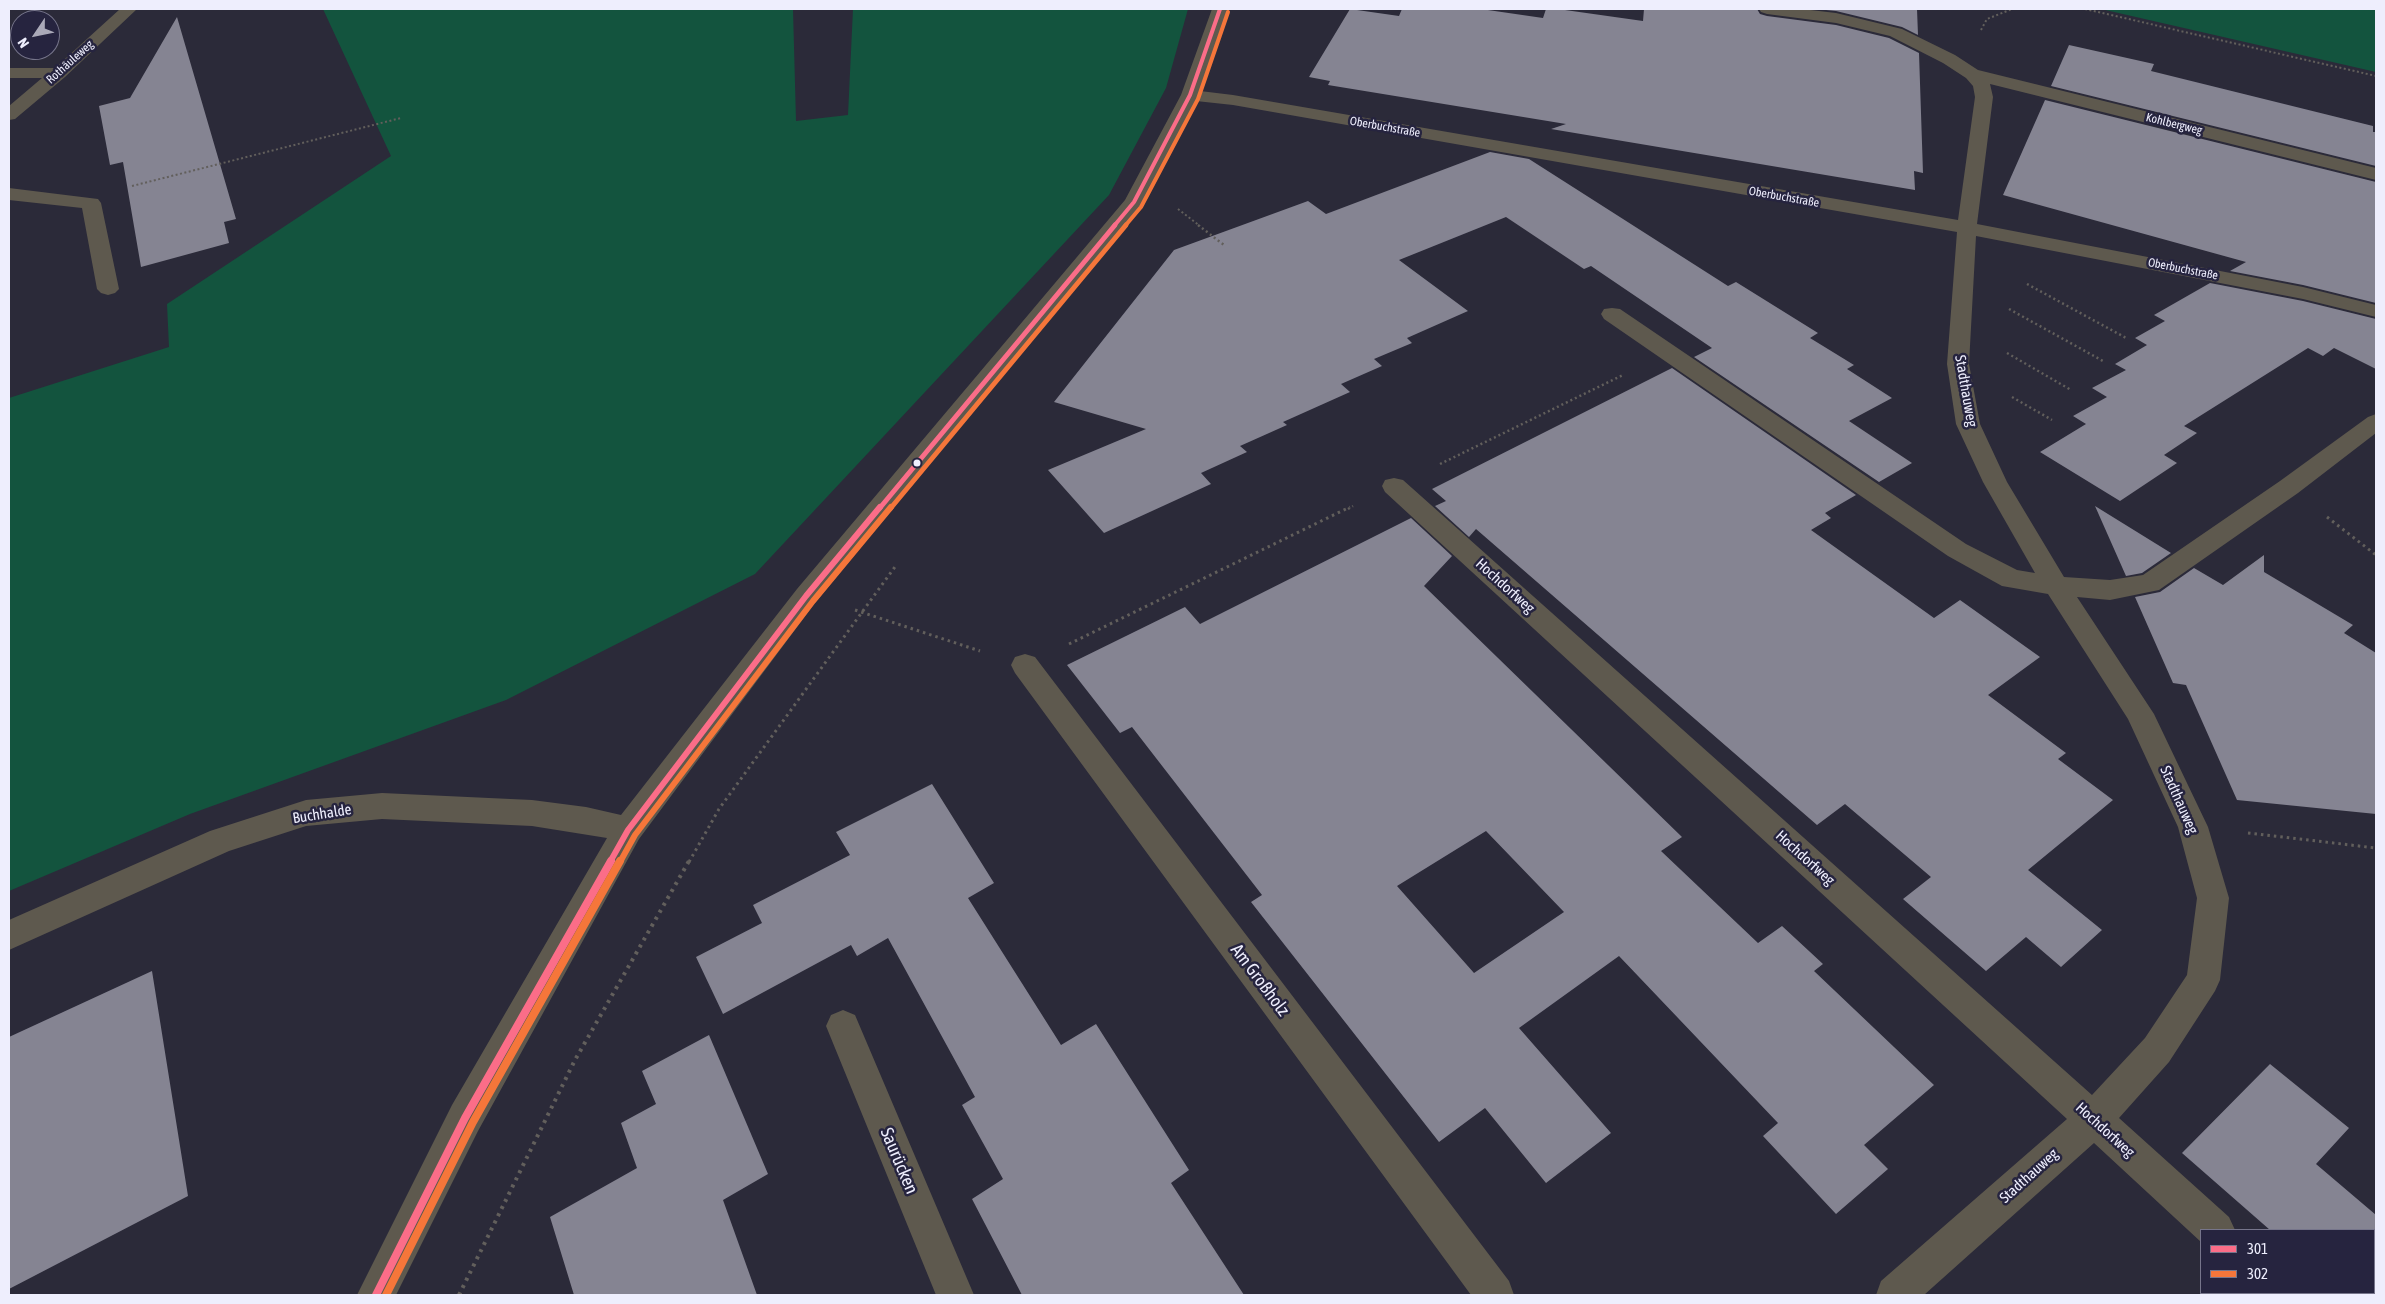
<!DOCTYPE html>
<html>
<head>
<meta charset="utf-8">
<style>
  body { margin:0 }
  #map { position:relative; width:2385px; height:1304px; overflow:hidden; background:#2b2a39; font-family:"Asap Condensed",sans-serif }
  canvas { display:block }
  .frame { position:absolute; inset:0; border:10px solid #eeeefd; pointer-events:none }
  .legend { position:absolute; left:2200px; top:1229px; width:175px; height:65px; box-sizing:border-box; background:#26243f; border:1px solid #76758b; margin:0; padding:6px 9px; list-style:none; font-size:15px; color:#eeeefd }
  .legend li { display:flex; align-items:center; gap:10px; height:25px }
  .legend b { width:25px; border:1px solid #76758b }
  .north { position:absolute; left:10px; top:10px; width:50px; height:50px; box-sizing:border-box; background:#26243f; border:1px solid #76758b; border-radius:50%; rotate:236deg; font-size:14px; font-weight:700; line-height:20px; text-align:center; color:#eeeefd }
  .north::after { content:''; display:block; margin:auto; width:18px; height:22px; background:#aaa9b8; clip-path:polygon(50% 0,100% 100%,50% 72%,0 100%) }
</style>
</head>
<body>
<div id="map">
<canvas width="2385" height="1304"></canvas>
<div class="frame"></div>
<ul class="legend">
<li><b style="height:6px;background:#fb6d88"></b>301</li>
<li><b style="height:6px;background:#f5763a"></b>302</li>
</ul>
<div class="north">N</div>
</div>
<script>
const ctx = document.querySelector('canvas').getContext('2d');
ctx.lineJoin = 'round';
function fill(path, color) { ctx.fillStyle = color; ctx.fill(path, 'evenodd'); }
const toPath = rows => new Path2D(rows.map(r => 'M' + r).join(''));
function trace(path, color, width, dash) { ctx.strokeStyle = color; ctx.lineWidth = width; ctx.lineCap = dash ? 'butt' : 'round'; ctx.setLineDash(dash || []); ctx.stroke(path); }
function drawText(font, color, halo, rows, align = 'center') {
  ctx.font = font + ' "Asap Condensed",sans-serif'; ctx.lineWidth = 5; ctx.setLineDash([]); ctx.textBaseline = 'middle'; ctx.strokeStyle = halo; ctx.fillStyle = color; for (const [text, x, y, turn = 0] of rows) {
    ctx.save(); ctx.translate(x, y); ctx.rotate((+turn || 0) * Math.PI / 180); ctx.textAlign = isNaN(turn) ? turn : align; if (halo) ctx.strokeText(text, 0, 0); ctx.fillText(text, 0, 0); ctx.restore();
  }
}
const forest = toPath([
  [323,9,793,9,796,121,848,115,853,9,1188,9,1166,88,1109,195,755,574,506,700,190,814,9,891,9,398,169,347,167,304,391,156],
  [2101,9,2376,9,2376,72]
]);
const building = toPath([
  [1350,9,1399,16,1402,9,1481,9,1543,18,1546,9,1558,9,1643,21,1644,9,1757,9,1760,14,1767,16,1836,25,1889,38,1919,53,1923,173,1914,171,1915,190,1551,129,1566,124,1328,85,1330,81,1309,77],
  [1816,9,1917,9,1918,35,1902,27,1836,11],
  [177,17,236,219,224,222,229,243,141,267,123,162,110,165,99,106,130,98],
  [2069,45,2154,64,2151,71,2373,126,2373,132,2376,132,2376,166,2051,86],
  [2045,100,2376,182,2376,303,2303,285,2230,271,2246,262,2003,195],
  [1490,152,1529,159,1728,286,1736,282,1818,333,1810,338,1854,365,1847,369,1892,398,1849,421,1912,463,1879,482,1694,357,1712,348,1591,266,1584,269,1506,217,1399,260,1468,311,1407,338,1412,343,1374,359,1382,366,1341,384,1350,392,1283,422,1287,425,1240,446,1247,452,1201,473,1211,484,1104,533,1048,470,1146,429,1054,402,1174,250,1308,201,1326,214],
  [2210,283,2303,301,2376,319,2376,369,2334,348,2323,356,2308,348,2184,426,2197,433,2164,455,2177,463,2120,501,2040,452,2086,424,2073,416,2107,397,2092,388,2126,370,2115,364,2147,345,2135,338,2165,321,2154,315],
  [1672,368,1856,495,1825,513,1831,518,1811,530,1934,618,1960,600,2040,657,1988,695,2066,753,2058,759,2113,800,2028,870,2102,930,2061,967,2026,937,1986,971,1903,899,1931,877,1845,804,1817,825,1476,529,1469,537,1435,506,1446,501,1432,489],
  [2095,506,2171,553,2142,573,2126,576],
  [1411,518,1452,556,1424,586,1682,837,1661,851,1758,943,1782,926,1823,964,1814,971,1934,1085,1864,1145,1888,1169,1836,1214,1763,1136,1778,1123,1619,956,1519,1028,1611,1133,1546,1183,1485,1108,1439,1142,1251,902,1262,895,1132,727,1120,733,1067,665,1185,607,1200,624],
  [1486,831,1564,912,1474,973,1397,886],
  [2264,555,2264,572,2353,625,2344,633,2376,653,2376,814,2237,800,2186,685,2173,683,2135,597,2160,592,2194,568,2223,585],
  [932,784,994,883,968,898,1061,1045,1096,1024,1189,1170,1171,1183,1244,1295,1022,1295,972,1199,1003,1179,962,1105,975,1097,888,938,857,956,851,945,723,1014,696,957,762,923,753,905,850,855,836,832],
  [152,971,188,1196,9,1289,9,1037],
  [709,1035,768,1174,723,1200,757,1295,574,1295,550,1217,637,1168,621,1123,656,1104,642,1071],
  [2270,1064,2349,1128,2316,1164,2376,1215,2376,1295,2344,1295,2341,1293,2374,1293,2374,1230,2270,1230,2182,1153]
]);
const pathFar3 = toPath([
  [2085,9,2376,76],
  [1981,30,1987,19,2012,9],
  [132,186,401,118],
  [1178,209,1200,226]
]);
const pathFar2 = toPath([
  [1198,225,1224,245],
  [2027,284,2128,339],
  [2009,309,2103,361],
  [2007,353,2071,390],
  [2012,397,2052,420],
  [1440,464,1623,375],
  [1348,509,1353,506]
]);
const pathFar1 = toPath([
  [2327,517,2376,555],
  [855,610,980,651],
  [1069,644,1350,507],
  [2248,833,2376,848],
  [689,862,719,809,897,564]
]);
const path = toPath([
  [459,1295,575,1060,689,861]
]);
const minor = toPath([
  [120,9,137,9,65,77,15,119,9,120,9,106,42,78,9,78,9,68,55,68,120,9],
  [1212,9,1228,9,1200,91,1233,95,1958,220,1975,97,1973,86,1966,78,1943,63,1890,36,1836,23,1767,14,1761,12,1759,9,1802,9,1836,13,1902,29,1955,55,1978,70,2376,168,2376,180,1990,84,1993,97,1977,224,2303,287,2376,305,2376,317,2303,299,1976,236,1969,364,1980,424,2007,482,2064,577,2110,580,2143,575,2280,481,2368,417,2376,414,2376,433,2298,493,2159,590,2110,600,2077,597,2154,714,2208,827,2229,898,2220,980,2215,991,2169,1062,2119,1118,2229,1217,2235,1230,2201,1230,2201,1242,2094,1143,1924,1295,1876,1295,1881,1281,2067,1119,1385,492,1382,486,1385,480,1394,478,1403,480,2092,1095,2145,1038,2187,975,2197,898,2178,827,2128,719,2048,594,2002,586,1948,556,1604,319,1601,314,1604,309,1612,308,1620,309,1966,544,2017,570,2035,573,1983,482,1956,424,1947,364,1957,232,1233,105,1196,101,1141,206,815,603,639,839,478,1131,396,1295,357,1295,452,1105,607,838,532,826,382,819,306,826,229,851,9,950,9,920,210,831,306,800,382,793,532,800,586,807,621,815,797,589,1125,200,1181,95,1212,9],
  [9,188,98,199,101,203,119,289,115,293,108,295,101,293,97,289,82,208,9,200,9,188],
  [1025,654,1035,657,1509,1281,1514,1295,1471,1295,1015,673,1011,665,1015,657,1025,654],
  [843,1010,855,1015,974,1295,936,1295,826,1026,831,1015,843,1010],
  [2266,1293,2307,1293,2307,1295,2266,1295,2266,1293]
]);
const bus1Far3 = toPath([
  [1114,226,1134,202,1190,95,1220,9]
]);
const bus1Far2 = toPath([
  [879,509,1115,225]
]);
const bus1Far1 = toPath([
  [610,862,628,830,806,596,880,507]
]);
const bus1 = toPath([
  [376,1295,465,1118,611,861]
]);
const bus2Far3 = toPath([
  [1125,226,1141,207,1198,99,1228,12]
]);
const bus2Far2 = toPath([
  [890,509,1126,225]
]);
const bus2Far1 = toPath([
  [620,862,635,835,813,601,891,507]
]);
const bus2 = toPath([
  [386,1295,473,1122,620,861]
]);
const markers = [
  [917,463,4.5,"#eeeefd"]
];
const farStreetnames = [
  ["Rothäuleweg",70,62,-42],
  ["Kohlbergweg",2174,124,14],
  ["Oberbuchstraße",1385,127,10],
  ["Oberbuchstraße",1784,197,10],
  ["Oberbuchstraße",2183,269,11]
];
const streetNames = [
  ["Stadthauweg",1966,391,80],
  ["Hochdorfweg",1505,586,42],
  ["Stadthauweg",2179,800,66],
  ["Buchhalde",322,814,-9],
  ["Hochdorfweg",1805,858,42],
  ["Hochdorfweg",2105,1130,42],
  ["Stadthauweg",2029,1176,-42]
];
const nearStreetnames = [
  ["Am Großholz",1260,980,53],
  ["Saurücken",899,1161,67]
];
fill(forest, '#13543e');
fill(building, '#858492');
trace(pathFar3, '#625f5c', 2, [2, 2.5]);
trace(pathFar2, '#625f5c', 2.5, [2, 3]);
trace(pathFar1, '#625f5c', 3, [2.5, 4]);
trace(path, '#625f5c', 4, [3, 5]);
fill(minor, '#5e594e');
trace(bus1Far3, '#fb6d88', 4);
trace(bus1Far2, '#fb6d88', 5);
trace(bus1Far1, '#fb6d88', 6);
trace(bus1, '#fb6d88', 8);
trace(bus2Far3, '#f5763a', 4);
trace(bus2Far2, '#f5763a', 5);
trace(bus2Far1, '#f5763a', 6);
trace(bus2, '#f5763a', 8);
for (const [x, y, r, color] of markers) { const dot = new Path2D(); dot.arc(x, y, r, 0, 2 * Math.PI); ctx.fillStyle = color; ctx.fill(dot); trace(dot, '#26243f', 2); }
drawText('12px', '#eeeefd', '#26243f', farStreetnames);
drawText('15px', '#eeeefd', '#26243f', streetNames);
drawText('18px', '#eeeefd', '#26243f', nearStreetnames);
</script>
</body>
</html>
